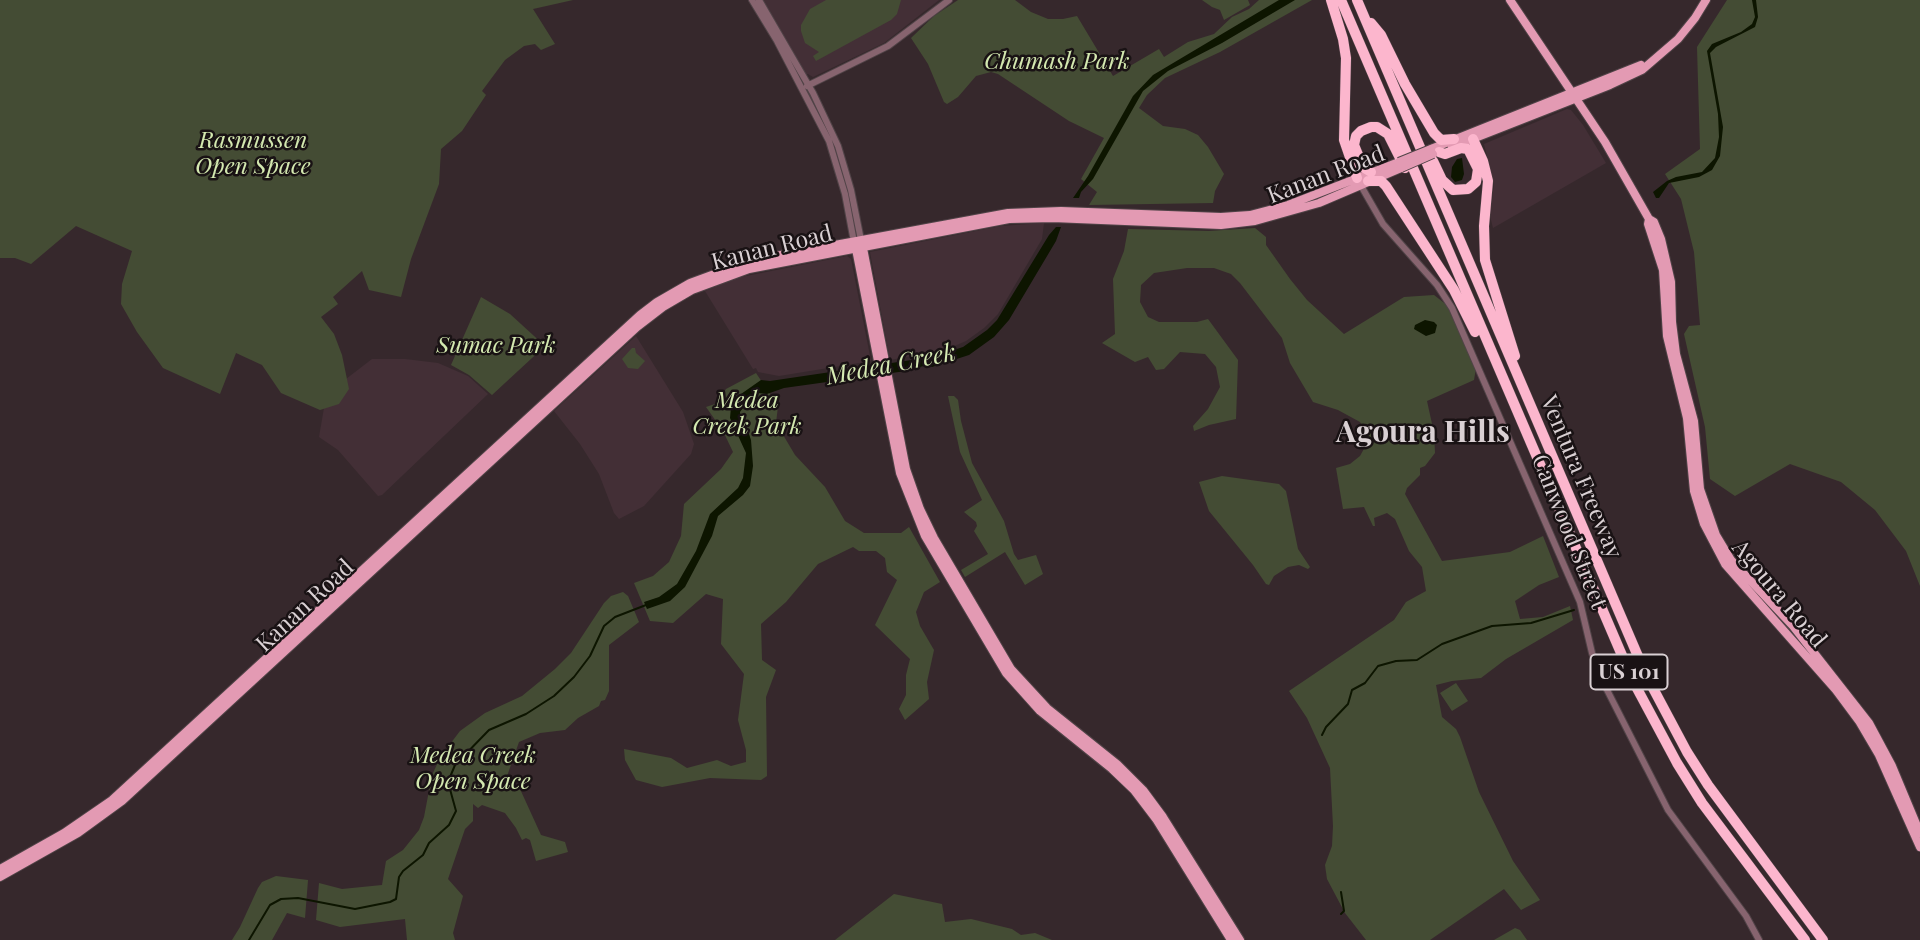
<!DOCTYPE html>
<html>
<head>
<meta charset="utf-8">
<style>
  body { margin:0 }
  canvas { display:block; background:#36282c }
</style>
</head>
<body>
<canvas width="1920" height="940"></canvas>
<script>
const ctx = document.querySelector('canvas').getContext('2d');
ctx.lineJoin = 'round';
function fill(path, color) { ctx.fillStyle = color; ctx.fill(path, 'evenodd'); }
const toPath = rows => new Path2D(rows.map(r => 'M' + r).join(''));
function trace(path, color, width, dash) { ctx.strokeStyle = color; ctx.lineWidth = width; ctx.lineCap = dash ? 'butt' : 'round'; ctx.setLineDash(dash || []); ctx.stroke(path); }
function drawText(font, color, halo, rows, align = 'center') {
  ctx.font = font + ' "Playfair Display",serif'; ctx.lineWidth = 5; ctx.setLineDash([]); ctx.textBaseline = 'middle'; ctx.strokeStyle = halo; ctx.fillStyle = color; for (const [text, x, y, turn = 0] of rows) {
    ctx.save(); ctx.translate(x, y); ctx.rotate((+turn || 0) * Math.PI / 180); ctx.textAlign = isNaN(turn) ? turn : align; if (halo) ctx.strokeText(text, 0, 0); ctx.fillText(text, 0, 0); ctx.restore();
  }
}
const built = toPath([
  [761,0,939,0,884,43,813,77,808,74,803,76],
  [1567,109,1571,110,1583,125,1606,163,1493,228,1490,216,1494,184,1484,144],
  [1044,223,1042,239,998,314,984,328,966,341,945,350,890,360,870,252,1001,226],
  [847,256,851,259,871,361,779,376,758,372,756,368,753,369,705,291,736,278],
  [636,336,683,412,694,444,691,454,644,506,619,519,614,513,599,474,580,444,554,411],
  [372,359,405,359,438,363,468,376,488,394,382,495,378,496,338,450,319,437,324,408,324,396]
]);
const green = toPath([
  [0,0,573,0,533,9,555,44,541,50,535,44,524,46,505,60,482,91,486,95,462,131,441,149,439,184,411,259,401,297,369,290,362,271,333,297,338,304,321,317,334,334,342,355,349,389,339,404,320,410,281,393,262,365,236,353,220,394,163,368,137,332,121,304,122,284,132,251,76,226,31,264,15,258,0,258],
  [826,0,901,0,897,14,891,20,816,61,813,56,819,52,805,43,801,31,801,25,810,9],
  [958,0,1015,0,1031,12,1048,19,1063,19,1077,16,1113,76,1159,49,1164,57,1188,42,1214,34,1232,17,1249,9,1259,0,1312,0,1220,52,1165,78,1147,95,1139,108,1163,126,1185,129,1198,135,1208,147,1224,174,1215,191,1213,203,1089,205,1097,192,1081,179,1104,138,1069,121,998,74,991,72,976,76,958,97,947,104,944,102,928,64,911,38,934,16],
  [1202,0,1248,0,1250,5,1224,20,1220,10,1212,7],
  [1727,0,1920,0,1920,586,1906,551,1875,510,1841,482,1790,464,1735,496,1710,479,1705,427,1684,334,1689,326,1700,325,1694,252,1681,199,1665,174,1700,149,1697,47],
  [1255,228,1266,237,1266,245,1290,279,1307,300,1344,334,1404,297,1434,295,1448,306,1476,368,1474,380,1427,401,1434,433,1435,453,1425,466,1420,468,1420,475,1407,488,1405,494,1442,561,1510,552,1543,536,1559,577,1539,585,1515,601,1520,619,1543,617,1570,606,1573,620,1506,659,1481,678,1452,681,1436,685,1442,717,1456,729,1460,737,1479,792,1513,861,1540,900,1521,910,1504,889,1430,940,1366,940,1345,913,1327,879,1325,865,1332,846,1333,826,1330,768,1307,718,1289,691,1394,620,1406,602,1426,591,1422,567,1409,551,1395,519,1387,513,1374,518,1375,526,1373,526,1364,507,1343,509,1336,468,1350,464,1360,456,1370,438,1360,422,1338,410,1313,402,1290,363,1282,338,1240,283,1231,274,1214,268,1187,268,1154,273,1141,285,1140,302,1148,317,1159,322,1197,322,1208,319,1238,360,1236,419,1209,425,1194,431,1193,426,1208,409,1220,387,1216,367,1205,354,1180,352,1164,369,1156,370,1148,357,1135,362,1102,343,1115,334,1113,279,1124,251,1128,229,1209,231],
  [481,297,510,314,545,346,492,395,469,375,451,365],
  [632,348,635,348,636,353,645,361,638,369,628,368,622,359],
  [756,373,778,406,776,423,795,455,825,487,845,521,864,533,901,533,909,527,940,582,924,592,916,612,920,626,934,650,927,682,929,699,905,720,899,709,906,695,906,675,910,659,875,625,897,580,887,572,885,558,876,551,859,551,853,547,818,564,786,602,761,624,762,660,776,670,766,697,767,776,761,780,710,778,662,787,636,780,625,760,624,749,671,758,687,768,717,760,731,766,746,762,746,750,738,720,744,674,721,644,723,599,706,594,673,623,650,621,634,583,653,576,669,562,681,536,684,504,721,469,733,452,723,431,706,407,718,403,726,389],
  [948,396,954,396,958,400,961,421,972,463,1004,521,1014,554,1018,560,1036,555,1043,574,1025,585,1005,552,965,577,961,570,988,554,974,531,977,526,976,522,964,512,982,500,960,452],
  [1222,476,1279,484,1286,491,1298,549,1310,567,1308,569,1299,565,1288,567,1274,576,1269,585,1266,584,1253,565,1209,511,1199,482],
  [623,592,628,596,639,622,609,645,609,691,605,700,601,701,599,706,578,718,565,730,540,733,519,742,506,779,520,789,541,835,565,842,568,852,536,861,530,840,526,838,522,840,516,828,505,813,482,805,478,808,473,804,473,821,465,829,448,879,463,896,453,933,455,940,407,940,405,919,340,927,316,920,319,883,342,889,382,885,386,861,403,850,419,830,424,817,432,775,441,756,460,731,485,713,522,696,555,669,571,653,604,603,611,596],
  [1456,683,1468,701,1452,711,1440,693],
  [276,876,308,880,305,918,287,913,272,940,232,940,240,927,258,888,262,882],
  [894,894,942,904,945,922,971,919,1012,929,1021,935,1035,933,1052,940,835,940],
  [1515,928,1520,930,1527,940,1494,940]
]);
const water = toPath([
  [1279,0,1295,0,1222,43,1168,71,1143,91,1093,179,1081,192,1079,198,1073,198,1088,176,1133,96,1153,75],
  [1752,0,1756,0,1758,17,1755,27,1716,47,1710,53,1723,127,1720,156,1712,170,1699,177,1669,183,1659,198,1656,198,1653,192,1667,181,1676,177,1702,172,1715,158,1719,137,1718,114,1707,51,1712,44,1741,32,1752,24,1755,17],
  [1462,158,1464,174,1462,180,1455,182,1451,177,1452,167,1457,159],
  [1056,227,1061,227,1056,241,1009,320,994,337,969,355,932,367,927,365,906,371,784,388,767,394,758,393,751,397,740,412,741,422,748,431,751,440,753,466,750,486,743,495,718,516,712,536,685,587,670,601,647,609,644,602,659,597,677,584,696,551,710,514,738,488,743,478,746,453,730,418,731,407,741,394,761,380,770,381,932,357,963,347,987,330,997,320,1049,235],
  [1425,320,1434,322,1437,325,1435,333,1426,336,1414,329,1415,325]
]);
const stream = toPath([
  [1322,735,1326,727,1348,704,1352,690,1365,683,1378,666,1396,661,1417,660,1442,644,1492,626,1531,623,1574,610],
  [1341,914,1344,911,1341,892],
  [249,940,270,905,281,899,298,898,355,909,390,902,396,899,399,877,403,871,423,855,429,843,449,825,456,811,448,782,455,765,489,730,526,714,554,696,574,677,590,656,604,626,615,617,646,605]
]);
const minor = toPath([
  [752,0,777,41,829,141,845,194,854,242],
  [759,0,813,93,838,146,851,190,861,240],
  [807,86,888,46,949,0],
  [1360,184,1383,224,1437,285,1452,308,1580,602,1592,653,1601,678,1668,810,1746,916,1759,940]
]);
const major = toPath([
  [1510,0,1605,142,1649,219,1654,222,1661,239,1671,282,1672,322,1676,354,1694,421,1700,489,1716,535,1731,560,1793,626,1869,723,1892,766,1920,833],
  [1452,147,1610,85,1642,70,1678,39,1695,18,1706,0],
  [1431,149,1641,65],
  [1649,219,1648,224,1663,270,1667,336,1687,418,1694,491,1704,524,1725,564,1836,690,1859,721,1879,755,1920,847],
  [862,243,906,469,920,509,934,538,1011,669,1047,708,1117,764,1143,790,1163,817,1240,940],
  [855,244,900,473,925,536,1006,673,1040,711,1112,769,1134,790,1156,819,1231,940],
  [0,869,64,833,112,800,640,315,657,302,690,283,739,265,770,257,1008,213,1061,211,1221,217,1250,215,1288,205,1399,162],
  [0,877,78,833,122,801,637,327,663,307,692,290,749,269,1009,219,1053,218,1221,225,1255,221,1319,203,1401,168]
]);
const highway = toPath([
  [1331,0,1343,39,1346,58,1344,140,1357,178],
  [1341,0,1633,681,1677,763,1702,803,1805,940],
  [1357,0,1646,675,1687,752,1708,785,1823,940],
  [1371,23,1381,35,1405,84,1434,133,1441,140,1454,139],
  [1473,139,1483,161,1488,181,1484,226,1485,260,1515,356],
  [1433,161,1442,180,1453,190,1468,189,1476,182,1478,169,1468,149,1461,148,1445,154,1439,152],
  [1371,172,1363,167,1354,145,1356,136,1361,131,1371,127,1377,127,1388,134,1405,168],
  [1368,181,1381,181,1386,186,1454,290,1475,332]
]);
const majorBridge = toPath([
  [1399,162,1431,149],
  [1401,168,1433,154]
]);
const shields = [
  [1629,672,77]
];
const shieldNames = [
  ["US 101",1629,672]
];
const parkNames = [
  ["Chumash Park",1057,62],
  ["Rasmussen",253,141],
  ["Open Space",253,167],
  ["Sumac Park",496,346],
  ["Medea",747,401],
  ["Creek Park",747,427],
  ["Medea Creek",473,756],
  ["Open Space",473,782]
];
const streetNames = [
  ["Kanan Road",1326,175,-21],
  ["Kanan Road",772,248,-14],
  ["Ventura Freeway",1581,477,67],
  ["Canwood Street",1569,532,68],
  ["Agoura Road",1779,594,50],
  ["Kanan Road",305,606,-43]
];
const waterNames = [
  ["Medea Creek",891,365,-11]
];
const districtNames = [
  ["Agoura Hills",1423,433]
];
fill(built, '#432f36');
fill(green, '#444c34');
fill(water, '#0d1500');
trace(stream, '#0d1500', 2);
trace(minor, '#504347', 8);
trace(major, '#504347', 10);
trace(highway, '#504347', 11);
trace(minor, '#87646f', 6);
trace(major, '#e39ab3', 8);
trace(highway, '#fcb6cd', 10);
trace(majorBridge, '#504347', 10, []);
trace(majorBridge, '#e39ab3', 8);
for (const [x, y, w] of shields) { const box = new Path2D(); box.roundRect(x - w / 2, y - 17.5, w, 35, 5); ctx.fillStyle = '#191214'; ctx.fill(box); trace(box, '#d9d0d3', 2); }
drawText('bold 21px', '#d9d0d3', null, shieldNames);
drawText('italic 23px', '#d4e9b0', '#191214', parkNames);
drawText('23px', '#d9d0d3', '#191214', streetNames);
drawText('italic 24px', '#d7ecb4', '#191214', waterNames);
drawText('bold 30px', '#d9d0d3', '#191214', districtNames);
</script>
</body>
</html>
